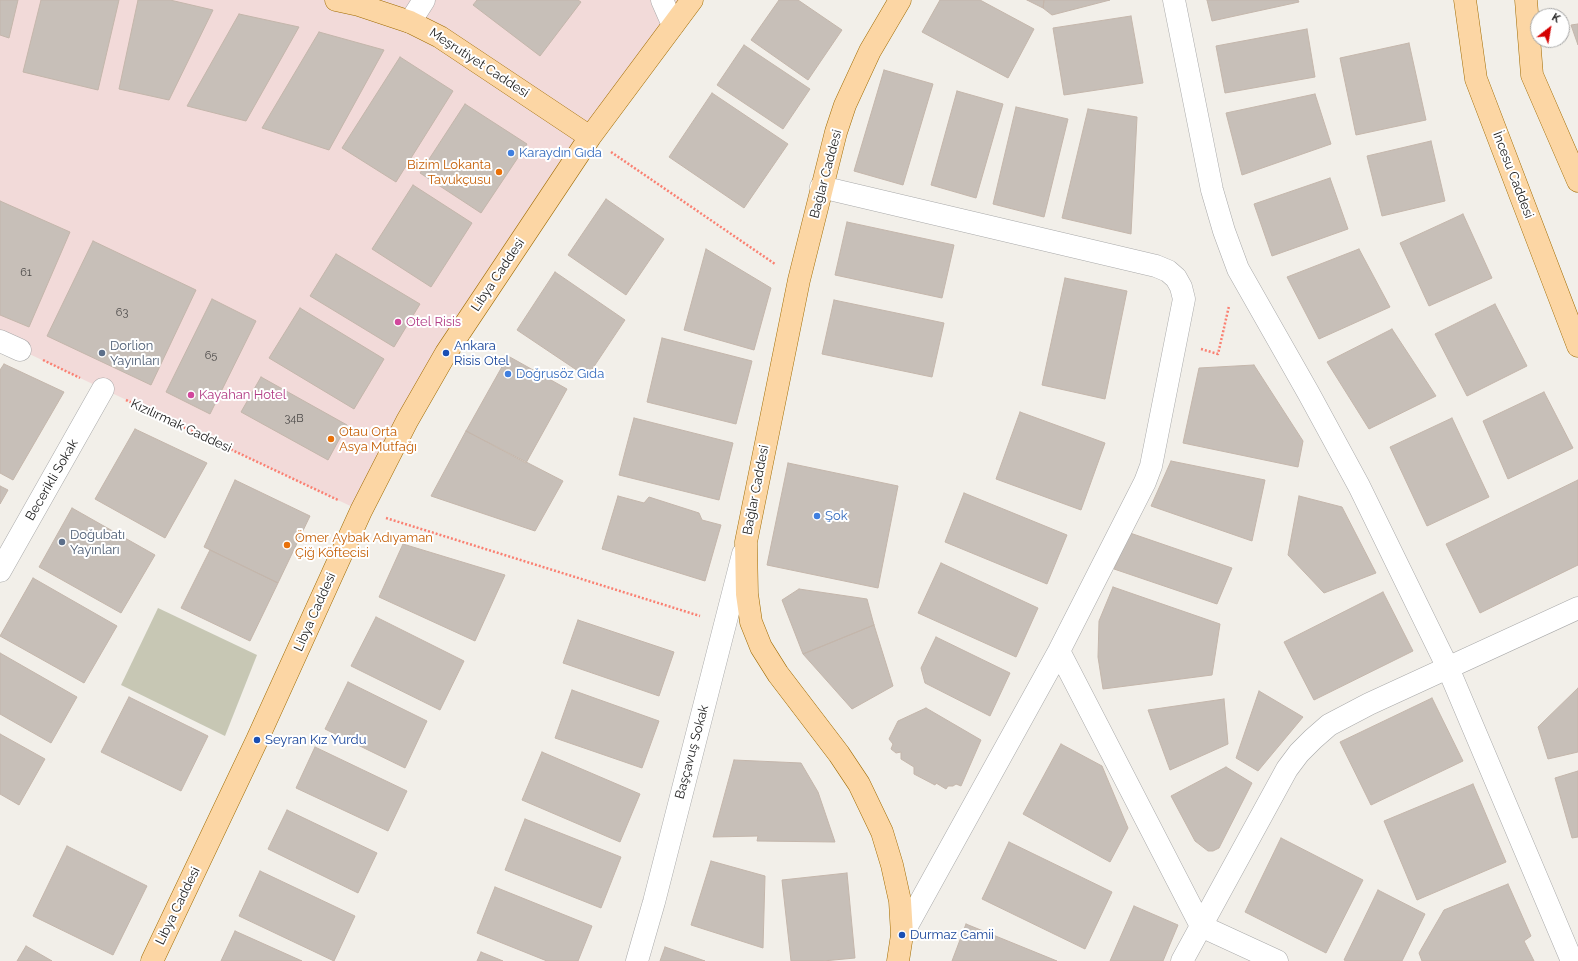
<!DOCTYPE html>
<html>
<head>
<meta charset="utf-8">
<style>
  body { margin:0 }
  #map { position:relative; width:1578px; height:961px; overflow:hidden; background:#f2efe9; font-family:Raleway,sans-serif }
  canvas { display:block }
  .north { position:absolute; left:1530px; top:8px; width:40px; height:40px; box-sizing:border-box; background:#fff; border:1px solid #a7a7a7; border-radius:50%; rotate:31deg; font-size:11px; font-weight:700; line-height:16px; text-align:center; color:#222 }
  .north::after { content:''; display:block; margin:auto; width:14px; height:18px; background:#d40000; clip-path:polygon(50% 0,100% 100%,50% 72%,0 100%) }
</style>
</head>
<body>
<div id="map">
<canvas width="1578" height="961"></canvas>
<div class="north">K</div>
</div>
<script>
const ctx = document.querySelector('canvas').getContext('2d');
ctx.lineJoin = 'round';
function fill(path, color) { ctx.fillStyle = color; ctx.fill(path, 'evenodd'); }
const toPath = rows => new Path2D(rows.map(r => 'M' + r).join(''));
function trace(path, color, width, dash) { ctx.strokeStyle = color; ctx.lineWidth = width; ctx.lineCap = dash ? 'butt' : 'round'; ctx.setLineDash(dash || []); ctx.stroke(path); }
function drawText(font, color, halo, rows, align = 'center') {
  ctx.font = font + ' Raleway,sans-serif'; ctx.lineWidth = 4; ctx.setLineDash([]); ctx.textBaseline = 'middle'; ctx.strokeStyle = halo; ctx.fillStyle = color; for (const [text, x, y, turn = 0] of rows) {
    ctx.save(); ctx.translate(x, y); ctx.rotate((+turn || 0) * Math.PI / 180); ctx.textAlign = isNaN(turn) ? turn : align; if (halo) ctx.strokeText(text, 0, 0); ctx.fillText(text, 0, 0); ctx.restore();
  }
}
const commercial = toPath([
  [0,0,692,0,590,137,361,511,4,342,0,346]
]);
const construction = toPath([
  [158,608,257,655,225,736,121,685]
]);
const building = toPath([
  [0,0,18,0,9,38,0,35,0,0],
  [41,0,119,0,98,90,23,72,41,0],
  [138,0,170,0,213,10,169,100,119,89,138,0],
  [477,0,578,0,581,2,540,56,473,5,477,0],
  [779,0,798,0,842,30,808,80,751,40,779,0],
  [940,0,980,0,1034,29,1008,78,922,32,940,0],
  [1027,0,1044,0,1043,8,1027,0],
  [1044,0,1110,0,1052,15,1043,8,1044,0],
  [1207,0,1298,0,1299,2,1212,21,1207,0],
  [239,14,299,27,246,121,187,106,239,14],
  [1131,16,1143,83,1064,95,1053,28,1131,16],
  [1578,24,1578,45,1571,25,1578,24],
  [1307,29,1315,77,1225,93,1216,46,1307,29],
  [319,32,384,50,329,150,262,128,319,32],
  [1409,43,1426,120,1356,135,1340,58,1409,43],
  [744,45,810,89,783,129,717,85,744,45],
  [400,57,453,91,396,182,342,148,400,57],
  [884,70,933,84,903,185,854,171,884,70],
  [957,91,1003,104,976,198,931,185,957,91],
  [712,93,788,144,744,208,669,157,712,93],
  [1315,94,1331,144,1242,175,1226,113,1315,94],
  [465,104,527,144,481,213,420,173,465,104],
  [1016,107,1068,119,1044,217,993,204,1016,107],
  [1088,109,1137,117,1131,234,1062,218,1088,109],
  [1431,141,1445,201,1382,216,1367,156,1431,141],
  [1330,178,1348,229,1272,256,1254,204,1330,178],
  [413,185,472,223,431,287,372,249,413,185],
  [606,199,664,239,626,295,568,255,606,199],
  [0,201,70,232,29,327,0,315,0,201],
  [1463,214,1492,278,1429,306,1400,243,1463,214],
  [847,222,954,245,942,298,835,275,847,222],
  [93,241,196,290,151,385,47,336,93,241],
  [706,249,771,288,754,350,684,330,706,249],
  [1359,249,1390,307,1319,339,1287,277,1359,249],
  [336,254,420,304,394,347,310,296,336,254],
  [555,272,625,320,587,377,517,330,555,272],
  [1065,278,1127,291,1105,399,1042,385,1065,278],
  [212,299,256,321,210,414,166,392,212,299],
  [834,300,944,323,932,377,822,354,834,300],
  [1495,304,1527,366,1467,396,1435,334,1495,304],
  [300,308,384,359,354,409,269,358,300,308],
  [1392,329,1436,396,1369,429,1327,362,1392,329],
  [662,338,752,361,736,424,647,402,662,338],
  [508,356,567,389,526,463,466,431,508,356],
  [4,364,64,392,13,480,0,473,0,370,4,364],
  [1254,365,1303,441,1298,467,1183,443,1199,368,1254,365],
  [261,377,347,425,328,460,241,412,261,377],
  [1544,392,1573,448,1508,479,1483,421,1544,392],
  [1020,412,1105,443,1081,510,996,479,1020,412],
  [634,418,733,443,719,500,619,475,634,418],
  [1452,418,1489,497,1427,526,1390,447,1452,418],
  [135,429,207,463,165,538,95,499,135,429],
  [466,431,563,481,535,531,431,496,466,431],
  [1171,461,1265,480,1252,541,1151,506,1171,461],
  [788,463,898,486,878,588,767,565,788,463],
  [235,480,310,516,278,583,204,547,235,480],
  [1578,480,1578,565,1480,613,1446,544,1578,480],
  [0,486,8,490,0,504,0,486],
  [964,493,1067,535,1047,584,945,542,964,493],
  [618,496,644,503,649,497,699,513,702,520,721,525,705,581,602,549,618,496],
  [1299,496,1342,507,1376,573,1324,593,1288,555,1299,496],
  [72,508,155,555,121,613,39,567,72,508],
  [1130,533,1232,568,1217,604,1114,569,1130,533],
  [403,544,505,575,475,641,379,597,403,544],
  [210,550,278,583,250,641,181,608,210,550],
  [941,563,1038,608,1016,657,918,613,941,563],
  [33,578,117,626,84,683,0,636,33,578],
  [1113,587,1220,624,1212,675,1103,689,1098,657,1099,621,1113,587],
  [799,589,867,599,874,625,803,654,782,600,799,589],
  [1383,592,1413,651,1314,700,1284,642,1383,592],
  [376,617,464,661,440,710,351,666,376,617],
  [578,620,674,652,659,696,563,663,578,620],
  [874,625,893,686,852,709,803,654,874,625],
  [936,637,1010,673,990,716,925,683,921,668,936,637],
  [0,653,77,697,51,743,0,714,0,653],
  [348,682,427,721,405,768,325,729,348,682],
  [1578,688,1578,752,1548,759,1538,727,1578,688],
  [572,690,659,721,642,768,555,738,572,690],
  [1259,691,1303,717,1258,771,1236,758,1259,691],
  [129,697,208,736,181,791,101,752,129,697],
  [1432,698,1463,761,1371,805,1340,742,1432,698],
  [1224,699,1228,744,1170,770,1148,710,1224,699],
  [926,708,981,740,961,786,956,784,953,786,948,786,946,789,936,783,935,785,914,774,914,767,901,759,901,752,896,753,891,749,893,744,889,739,898,721,926,708],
  [0,734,45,759,19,805,0,794,0,734],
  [1061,744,1102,766,1128,828,1110,862,1023,814,1061,744],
  [315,747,407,791,388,831,296,788,315,747],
  [542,752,640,794,620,842,522,800,542,752],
  [734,760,801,763,818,792,835,842,757,841,758,836,713,837,734,760],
  [1226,767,1252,783,1219,848,1213,851,1208,851,1195,841,1171,796,1226,767],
  [1578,771,1578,837,1572,838,1555,778,1578,771],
  [1473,784,1506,862,1417,900,1384,821,1473,784],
  [287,810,377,853,358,893,268,849,287,810],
  [525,819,621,857,601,908,505,870,525,819],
  [1281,838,1363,880,1326,953,1245,912,1281,838],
  [1009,842,1112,892,1085,949,982,899,1009,842],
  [67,846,147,886,113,955,33,916,67,846],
  [711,861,765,876,763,948,691,925,711,861],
  [260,871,355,916,334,961,239,916,260,871],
  [847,873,855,958,823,961,791,961,782,880,847,873],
  [1508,884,1531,936,1524,941,1534,961,1422,961,1419,953,1444,910,1508,884],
  [495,887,592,926,578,961,547,961,477,933,495,887],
  [1378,890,1425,914,1402,961,1346,961,1344,960,1378,890],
  [1134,906,1178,925,1163,961,1110,961,1134,906],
  [966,924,1057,961,952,961,966,924],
  [235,931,302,961,221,961,235,931],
  [26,946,52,961,17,961,26,946],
  [665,947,705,961,660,961,665,947],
  [481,952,503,961,477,961,481,952]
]);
const path = toPath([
  [611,152,775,264],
  [1201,349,1218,354,1229,306],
  [43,360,80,378],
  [126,400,338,500],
  [386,518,700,616]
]);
const minor = toPath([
  [662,0,673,25],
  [1174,0,1212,190,1224,231,1238,269,1309,394,1359,486,1448,668,1572,961],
  [410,22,424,0],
  [821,187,1156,266,1168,271,1176,278,1181,287,1184,299,1151,466,1145,482,1059,651,902,935],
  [0,341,20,350],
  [0,571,103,389],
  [1059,651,1201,926,1277,961],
  [637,961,654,902,743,554],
  [1182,961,1287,769,1299,753,1313,739,1329,725,1369,704,1578,608]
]);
const major = toPath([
  [336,0,359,5,410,22,440,37,590,137],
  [1465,0,1476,79,1578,346],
  [1526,0,1532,75,1578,181],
  [152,961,257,740,361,511,407,421,446,353,590,137,692,0],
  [898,961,902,935,900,901,892,865,882,832,859,784,839,754,778,674,761,647,751,622,747,594,746,542,799,280,836,132,845,105,870,51,900,0]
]);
const markers = [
  [511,153,4,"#3f7fe0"],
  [499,172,4,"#e8710a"],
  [398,322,4,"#d1479c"],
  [102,353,4,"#5c6f8a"],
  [446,353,4,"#1a4fb4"],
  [508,374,4,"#3f7fe0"],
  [191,395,4,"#d1479c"],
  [331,439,4,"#e8710a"],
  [817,516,4,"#3f7fe0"],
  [62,542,4,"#5c6f8a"],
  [287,545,4,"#e8710a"],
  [257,740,4,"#1a4fb4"],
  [902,935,4,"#1a4fb4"]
];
const numberNames = [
  ["61",26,273],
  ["63",122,313],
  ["65",211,356],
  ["34B",294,419]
];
const streetNames = [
  ["Meşrutiyet Caddesi",479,63,33],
  ["Bağlar Caddesi",826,174,-75],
  ["İncesu Caddesi",1513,175,69],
  ["Libya Caddesi",498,275,-56],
  ["Kızılırmak Caddesi",181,426,25],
  ["Becerikli Sokak",52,480,-60],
  ["Bağlar Caddesi",756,490,-79],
  ["Libya Caddesi",315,612,-66],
  ["Başçavuş Sokak",692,752,-75],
  ["Libya Caddesi",178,906,-64]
];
const shopNames = [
  ["Karaydın Gıda",519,153],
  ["Doğrusöz Gıda",516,374],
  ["Şok",825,516]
];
const foodNames = [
  ["Bizim Lokanta",491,165,"right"],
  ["Tavukçusu",491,180,"right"],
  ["Otau Orta",339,432],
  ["Asya Mutfağı",339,447],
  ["Ömer Aybak Adıyaman",295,538],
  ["Çiğ Köftecisi",295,553]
];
const hotelNames = [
  ["Otel Risis",406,322],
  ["Kayahan Hotel",199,395]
];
const serviceNames = [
  ["Dorlion",110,346],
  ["Yayınları",110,361],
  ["Doğubatı",70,535],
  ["Yayınları",70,550]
];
const transitNames = [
  ["Ankara",454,346],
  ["Risis Otel",454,361],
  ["Seyran Kız Yurdu",265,740],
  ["Durmaz Camii",910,935]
];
fill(commercial, '#f2dad9');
fill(construction, '#c7c7b4');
fill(building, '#c7bfb8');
trace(building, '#c4b6ab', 1);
trace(minor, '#a9a9a9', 23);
trace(major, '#a06b00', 23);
trace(path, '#fa8072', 2.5, [2, 2]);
trace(minor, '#fff', 22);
trace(major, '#fcd6a4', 22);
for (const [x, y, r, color] of markers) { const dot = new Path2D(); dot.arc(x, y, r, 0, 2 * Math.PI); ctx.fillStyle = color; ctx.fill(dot); trace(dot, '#fff', 1.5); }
drawText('11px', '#4b4948', null, numberNames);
drawText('13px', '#222', '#fff', streetNames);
drawText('13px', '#366cbe', '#fff', shopNames, 'left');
drawText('13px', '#c56008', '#fff', foodNames, 'left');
drawText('13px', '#b23c85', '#fff', hotelNames, 'left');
drawText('13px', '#4e5e75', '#fff', serviceNames, 'left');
drawText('13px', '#164399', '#fff', transitNames, 'left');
</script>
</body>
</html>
